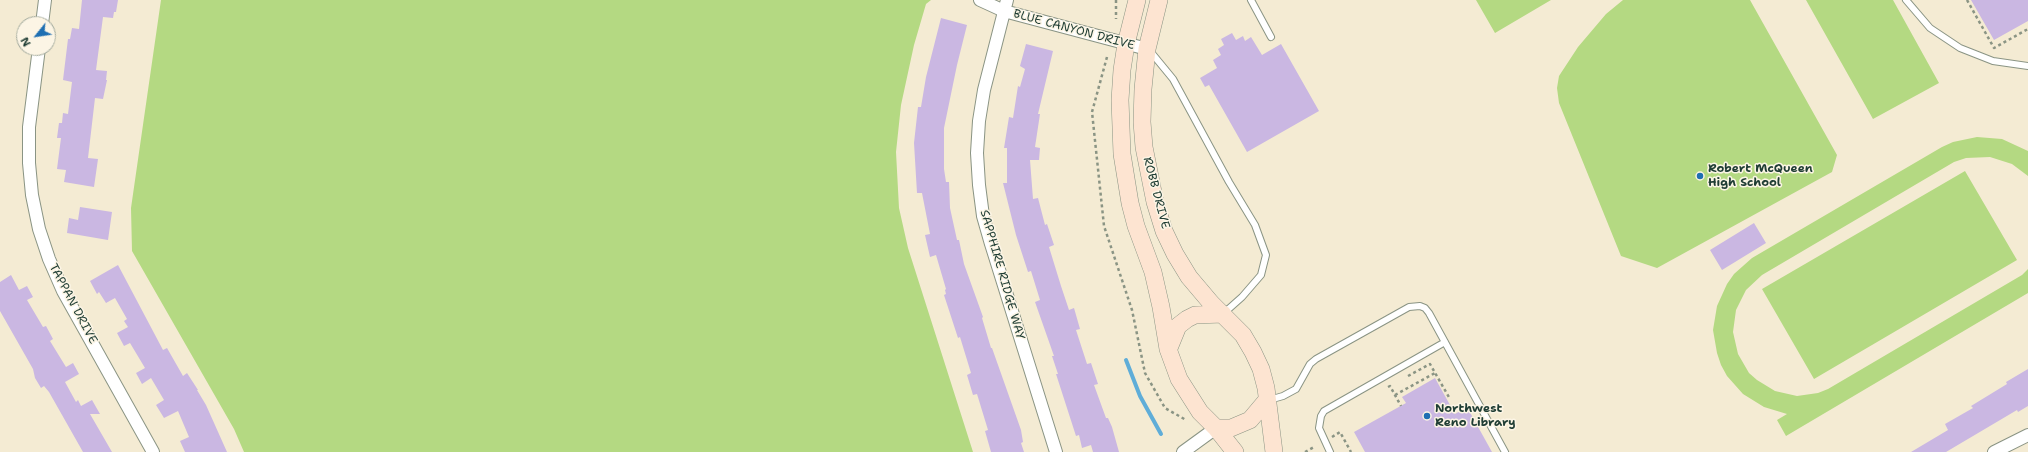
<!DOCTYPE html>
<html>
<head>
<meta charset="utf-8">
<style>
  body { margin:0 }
  #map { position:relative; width:2028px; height:452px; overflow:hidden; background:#f4ebd3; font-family:"Shantell Sans",sans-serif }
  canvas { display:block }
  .north { position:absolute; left:16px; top:16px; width:40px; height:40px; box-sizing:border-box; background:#fcf5e5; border:1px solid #a4ab9e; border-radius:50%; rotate:240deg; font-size:11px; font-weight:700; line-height:16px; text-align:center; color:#1f3d34 }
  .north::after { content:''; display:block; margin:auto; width:14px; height:18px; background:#1f6fb2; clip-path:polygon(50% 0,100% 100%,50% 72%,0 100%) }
</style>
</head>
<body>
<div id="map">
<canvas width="2028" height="452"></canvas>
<div class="north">N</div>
</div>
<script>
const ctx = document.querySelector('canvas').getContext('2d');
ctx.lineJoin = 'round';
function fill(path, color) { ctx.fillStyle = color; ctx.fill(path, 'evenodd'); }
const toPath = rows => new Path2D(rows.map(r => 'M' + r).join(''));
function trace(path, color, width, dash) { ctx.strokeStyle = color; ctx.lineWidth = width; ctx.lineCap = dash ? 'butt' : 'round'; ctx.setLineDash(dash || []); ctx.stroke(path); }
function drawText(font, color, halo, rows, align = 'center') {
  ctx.font = font + ' "Shantell Sans",sans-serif'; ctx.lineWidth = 3; ctx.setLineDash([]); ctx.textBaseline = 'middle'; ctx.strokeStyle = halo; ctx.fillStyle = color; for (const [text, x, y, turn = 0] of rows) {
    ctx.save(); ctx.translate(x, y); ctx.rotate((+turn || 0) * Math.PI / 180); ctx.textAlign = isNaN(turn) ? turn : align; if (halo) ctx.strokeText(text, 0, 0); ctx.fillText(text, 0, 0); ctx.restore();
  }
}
const green = toPath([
  [161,0,931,0,926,4,914,45,901,105,896,152,899,208,908,248,973,452,244,452,234,429,132,251,131,208],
  [1476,0,1551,0,1495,33],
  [1623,0,1750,0,1837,155,1832,172,1657,268,1621,256,1559,103,1557,88,1559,76,1578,47,1606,14],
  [1806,0,1893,0,1939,83,1873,119],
  [1977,137,2002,139,2028,151,2028,176,2012,164,1990,157,1966,158,1954,162,1762,275,1746,290,1736,310,1733,332,1738,354,1749,373,1757,380,1775,391,1797,396,1818,393,1828,389,2022,275,2028,269,2028,293,1786,436,1777,420,1787,414,1764,407,1743,394,1727,376,1721,365,1717,353,1713,330,1717,306,1727,284,1734,274,1752,258,1942,147,1953,142],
  [1965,171,2017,260,1814,379,1762,289]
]);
const stream = toPath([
  [1126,360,1140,396,1161,434]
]);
const building = toPath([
  [82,0,118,0,116,12,114,12,113,18,103,17,96,70,107,71,106,80,107,80,103,99,95,98,88,158,98,159,94,187,64,182,66,170,57,169,61,138,57,138,59,123,62,123,63,113,68,114,72,82,63,80,68,39,70,39,72,28,79,29],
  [1971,0,2028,0,2028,21,1994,40],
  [941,18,967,25,957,65,944,128,944,169,946,182,949,182,950,208,957,240,959,240,964,264,983,317,982,318,991,348,992,348,1021,430,1023,442,1021,443,1024,452,991,452,985,431,988,430,977,394,973,395,967,375,971,373,960,337,958,338,944,295,946,294,945,290,946,289,936,255,930,257,925,235,930,234,922,193,917,193,914,143,918,107,921,107,926,77],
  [1232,33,1236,40,1243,36,1245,41,1251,37,1262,55,1281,44,1319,111,1247,152,1209,85,1205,87,1200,78,1217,68,1213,60,1221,55,1218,49,1224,45,1221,39],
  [1026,44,1053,51,1038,114,1040,114,1035,147,1040,148,1039,160,1030,160,1033,199,1038,198,1045,225,1047,224,1054,245,1049,247,1061,286,1069,310,1074,308,1080,329,1076,330,1087,364,1091,363,1098,384,1094,385,1106,418,1108,418,1112,427,1119,452,1093,452,1091,445,1082,448,1079,435,1076,436,1056,374,1058,374,1052,356,1054,356,1035,302,1040,300,1031,271,1028,272,1016,235,1003,183,1007,183,1007,148,1004,148,1009,117,1013,118,1018,86,1020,87,1025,69,1020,66],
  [80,207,112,212,108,240,67,233,69,218,78,220],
  [1754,223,1766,243,1722,270,1710,250],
  [118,265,163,350,167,348,183,376,187,373,198,390,197,390,206,405,227,452,185,452,180,441,189,437,178,411,164,418,156,405,164,400,151,378,142,384,136,373,145,368,130,343,124,346,117,333,128,327,124,321,127,319,115,298,106,303,99,292,97,294,90,281],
  [11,275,19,290,27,286,33,297,27,300,43,327,46,326,53,339,50,341,66,367,73,363,79,374,65,382,76,402,78,400,81,406,92,400,100,414,90,414,112,452,83,452,49,392,44,386,41,388,35,378,33,369,0,311,0,282],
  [2028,369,2028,406,2018,412,2017,410,1946,452,1911,452,1948,430,1945,424,1973,408,1971,406,2007,384,2006,382],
  [1435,378,1455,414,1467,407,1492,452,1365,452,1354,432,1406,403,1402,397]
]);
const path = toPath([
  [1116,0,1116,19],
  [1967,0,1994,48,2028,29],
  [1107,57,1092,112,1104,226,1132,310,1145,373,1165,408,1186,420],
  [1408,376,1430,364,1450,399],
  [1388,387,1390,386,1401,406],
  [1395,395,1435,373],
  [1332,437,1340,432,1351,452],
  [1305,452,1314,447]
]);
const lane = toPath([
  [1251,0,1271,37],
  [1906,0,1930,28,1960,48,1993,61,2028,66],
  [1150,51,1173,79,1229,182,1255,225,1266,255,1261,275,1242,297,1224,313],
  [1269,400,1283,396,1296,389,1310,364,1316,359,1409,307,1420,306,1425,308,1429,313,1505,452],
  [1330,452,1319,428,1321,416,1324,411,1445,342]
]);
const street = toPath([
  [980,0,1004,11,1147,49],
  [1007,0,984,90,979,121,977,153,979,185,983,216,991,244,1056,452],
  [42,24,45,0],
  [39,48,29,127,29,163,32,195,39,229,49,259,63,291,153,452],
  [1183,452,1216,428],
  [1994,452,2028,435]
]);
const secondary = toPath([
  [1137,0,1126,44,1122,70,1120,100,1122,154,1130,203,1136,226,1153,272,1161,307,1168,349,1179,379,1200,412,1216,428,1235,452],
  [1159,0,1147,49,1143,89,1142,122,1144,147,1155,202,1164,231,1175,254,1189,277,1211,303,1243,335,1253,352,1261,369,1266,388,1274,452],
  [1169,348,1178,326,1187,319,1195,315,1223,314],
  [1216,428,1231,428,1250,420,1266,401]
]);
const markers = [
  [1700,176,4,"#1f6fb2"],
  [1427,416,4,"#1f6fb2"]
];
const streetNames = [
  ["BLUE CANYON DRIVE",1074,30,15],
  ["ROBB DRIVE",1156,193,75],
  ["SAPPHIRE RIDGE WAY",1002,275,74],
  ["TAPPAN DRIVE",73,304,62]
];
const poiNames = [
  ["Robert McQueen",1708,169],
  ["High School",1708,183],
  ["Northwest",1435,409],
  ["Reno Library",1435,423]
];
fill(green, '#b4d982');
trace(stream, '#5fadd8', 4);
fill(building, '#cab7e2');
trace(lane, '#8a9484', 8);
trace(street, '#8a9484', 14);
trace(secondary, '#8a9484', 18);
trace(path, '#8a9484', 2.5, [3, 3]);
trace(lane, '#fff', 6);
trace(street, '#fff', 12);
trace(secondary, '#fde4d1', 17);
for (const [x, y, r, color] of markers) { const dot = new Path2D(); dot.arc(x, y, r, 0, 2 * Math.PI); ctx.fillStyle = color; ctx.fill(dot); trace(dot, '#fcf5e5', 1.5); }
drawText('12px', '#1f3d34', '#fcf5e5', streetNames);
drawText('bold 12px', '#1f3d34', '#fcf5e5', poiNames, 'left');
</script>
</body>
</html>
